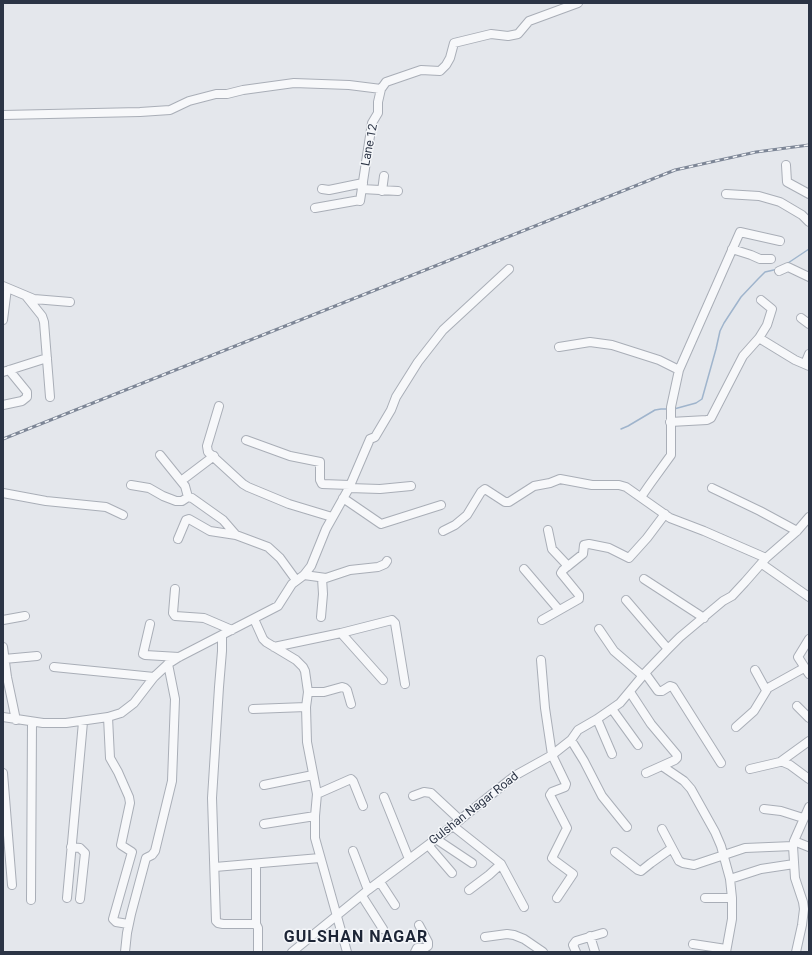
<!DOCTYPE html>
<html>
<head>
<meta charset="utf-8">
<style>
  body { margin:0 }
  #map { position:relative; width:812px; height:955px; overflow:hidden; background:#e4e7ec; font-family:Roboto,sans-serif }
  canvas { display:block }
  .frame { position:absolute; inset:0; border:4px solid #2b3445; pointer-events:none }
</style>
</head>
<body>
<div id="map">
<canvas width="812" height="955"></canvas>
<div class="frame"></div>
</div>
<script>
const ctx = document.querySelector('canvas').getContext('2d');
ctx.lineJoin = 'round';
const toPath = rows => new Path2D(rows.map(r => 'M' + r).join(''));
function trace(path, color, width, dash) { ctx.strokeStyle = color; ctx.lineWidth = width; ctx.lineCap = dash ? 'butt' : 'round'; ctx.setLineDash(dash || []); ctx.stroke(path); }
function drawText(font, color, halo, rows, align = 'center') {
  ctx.font = font + ' Roboto,sans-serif'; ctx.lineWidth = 3; ctx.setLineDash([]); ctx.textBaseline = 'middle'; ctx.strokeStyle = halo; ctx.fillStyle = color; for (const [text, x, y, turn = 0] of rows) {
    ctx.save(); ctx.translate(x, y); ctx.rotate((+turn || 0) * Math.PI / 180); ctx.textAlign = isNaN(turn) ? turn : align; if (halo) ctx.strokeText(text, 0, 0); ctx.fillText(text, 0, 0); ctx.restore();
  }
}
const stream = toPath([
  [788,263,809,249],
  [674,409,696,403,702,399,716,349,720,331,724,323,741,297,758,279,765,272,778,269],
  [621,429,628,426,655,410,661,409,669,409]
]);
const minor = toPath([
  [3,115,140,112,170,110,189,101,216,94,227,94,243,90,294,83,349,85,381,89],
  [786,165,787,182,809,194],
  [322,189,329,190,363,183],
  [362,189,398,191],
  [382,191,384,176],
  [726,194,759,196,780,202,802,215,809,222],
  [360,201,372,123,378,113,378,102,381,89,386,82,421,70,440,71,446,65,450,58,454,43,491,34,508,36,518,34,529,21,578,3],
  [315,208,360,200],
  [732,249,751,255,760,259,771,259],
  [779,271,788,267,809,277],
  [3,286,34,299,70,302],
  [26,296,42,316,44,322,50,397],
  [801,318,809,324],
  [3,320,7,288],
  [759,338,767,325,772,309,761,300],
  [559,347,590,342,612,345,659,360,679,370],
  [805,364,809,354],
  [3,372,47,358],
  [3,405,22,401,27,397,27,392,9,370],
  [219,406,207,446,208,452,243,484,248,487,289,504,332,517],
  [670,422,707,420,711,418,743,356,759,338,795,360,809,366],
  [246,440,290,456,320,462,320,480,322,484,350,485],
  [160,455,185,486,188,497],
  [181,481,214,456],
  [131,485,149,488,163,496,176,501,182,501,188,497,192,498,223,520,236,535],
  [349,488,380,489,411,486],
  [712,488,760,511,797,531],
  [3,493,46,501,106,507,123,515],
  [641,497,650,484,671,455,671,407,679,370,740,232,780,241],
  [343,498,381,524,441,505],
  [548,530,552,549,568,566],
  [443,531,455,525,467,515,481,492,485,489,505,502,509,502,534,486,550,483,560,479,592,485,619,485,626,487,670,518,704,531,766,558],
  [178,539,186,520,189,519,210,531,236,535,268,547,280,558,296,580],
  [762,564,809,597],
  [524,569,559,610],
  [304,575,326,578,350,570,378,567,385,564,387,561],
  [644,579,704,618],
  [175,589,173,613,175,616,204,618,232,630],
  [626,600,668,649],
  [321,617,323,594,322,578],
  [254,619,263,639,266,642,296,660,303,667,305,671,308,692,306,707,307,742,317,794,315,816,315,838,347,952],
  [3,620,25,616],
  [542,620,579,599,579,595,561,573,563,570,583,554,584,545,589,544,609,548,629,558,647,538,665,514],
  [150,624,143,654,145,655,179,657],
  [599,629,614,651,643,676],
  [341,633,383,680],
  [222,635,222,651,219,687,212,798,216,921,218,923,223,924,256,924,258,928,258,952],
  [809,639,798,657,809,674],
  [3,647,7,677,16,720],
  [274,647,341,633,392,620,395,623,405,684],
  [4,659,37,656],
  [541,660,545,708,552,755,566,784,565,787,552,792,550,795,567,828,552,858,554,860,573,874,557,898],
  [54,667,154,677],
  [755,670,766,690],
  [645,673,658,691,662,691,670,686,673,687,721,763],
  [308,692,324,692,342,687,345,688,347,690,351,704],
  [630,692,651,724,677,755,677,758,675,760,646,773],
  [797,706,809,718],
  [253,709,306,707],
  [612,709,638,745],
  [3,717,43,723,66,723,108,717,121,713,134,703,154,677,168,664,179,657,278,606,292,584,304,575,311,566,326,529,349,488,370,439,375,437,391,410,396,397,418,362,443,330,509,269],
  [108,717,110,758,118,772,129,797,130,803,121,845,132,852,113,919,116,922,128,924],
  [597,719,612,754],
  [736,727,754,711,768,688,804,668],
  [571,740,584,761,602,796,627,827],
  [780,762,809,741],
  [662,766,684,781,691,789,715,832,721,846,730,879,732,898,732,919,726,952],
  [750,769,780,762,783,762,790,765,809,779],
  [3,773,12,885],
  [264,785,313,775],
  [317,794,351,779,353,781,363,806],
  [413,796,424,792,431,793,460,820],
  [384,797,409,859],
  [764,809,781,811,803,818],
  [264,824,315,816],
  [453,826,501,864,524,907],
  [662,829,679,861,683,863,694,865,745,848,793,846],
  [436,839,472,863],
  [794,841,809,847],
  [428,845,452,873],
  [71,847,80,848,85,853,80,899],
  [353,851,368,890],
  [615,852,638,870,641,871,651,863,672,848],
  [215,867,320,858],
  [730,879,761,869,794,864],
  [380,882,395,905],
  [469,890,489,875,501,864],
  [362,896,383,929],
  [67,898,83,722],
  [705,898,732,898],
  [31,900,32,722],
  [256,924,256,864],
  [590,936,595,952],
  [485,937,507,934,514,935,524,939,543,952],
  [693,944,726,949],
  [125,952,127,933,131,914,146,858,152,855,155,851,172,781,175,699,168,664],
  [292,952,368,890,436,839,507,782,516,775,552,755,571,740,578,730,597,719,620,703,645,673,668,649,680,637,723,601,732,596,745,582,766,558,797,531,809,517],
  [415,952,417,948,425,948,428,946,428,942,419,925],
  [576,952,573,945,576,941,603,933],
  [796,952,802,925,804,909,803,902,795,878,793,846,794,841,809,807]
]);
const rail = toPath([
  [3,439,675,170,756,152,809,145]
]);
const streetNames = [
  ["Lane 12",370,145,-79],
  ["Gulshan Nagar Road",474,809,-38]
];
const districtNames = [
  ["GULSHAN NAGAR",356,938]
];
trace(stream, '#9fb4cc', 1.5);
trace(minor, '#a9aeb7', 10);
trace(minor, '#f7f8fa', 8);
trace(rail, '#7d8696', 3);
trace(rail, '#f4f6f9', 1.5, [4.5]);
drawText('12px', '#2b3445', '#f4f6f9', streetNames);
ctx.letterSpacing = '1px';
drawText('bold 16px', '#1d2536', '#f4f6f9', districtNames);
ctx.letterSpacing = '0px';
</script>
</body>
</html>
